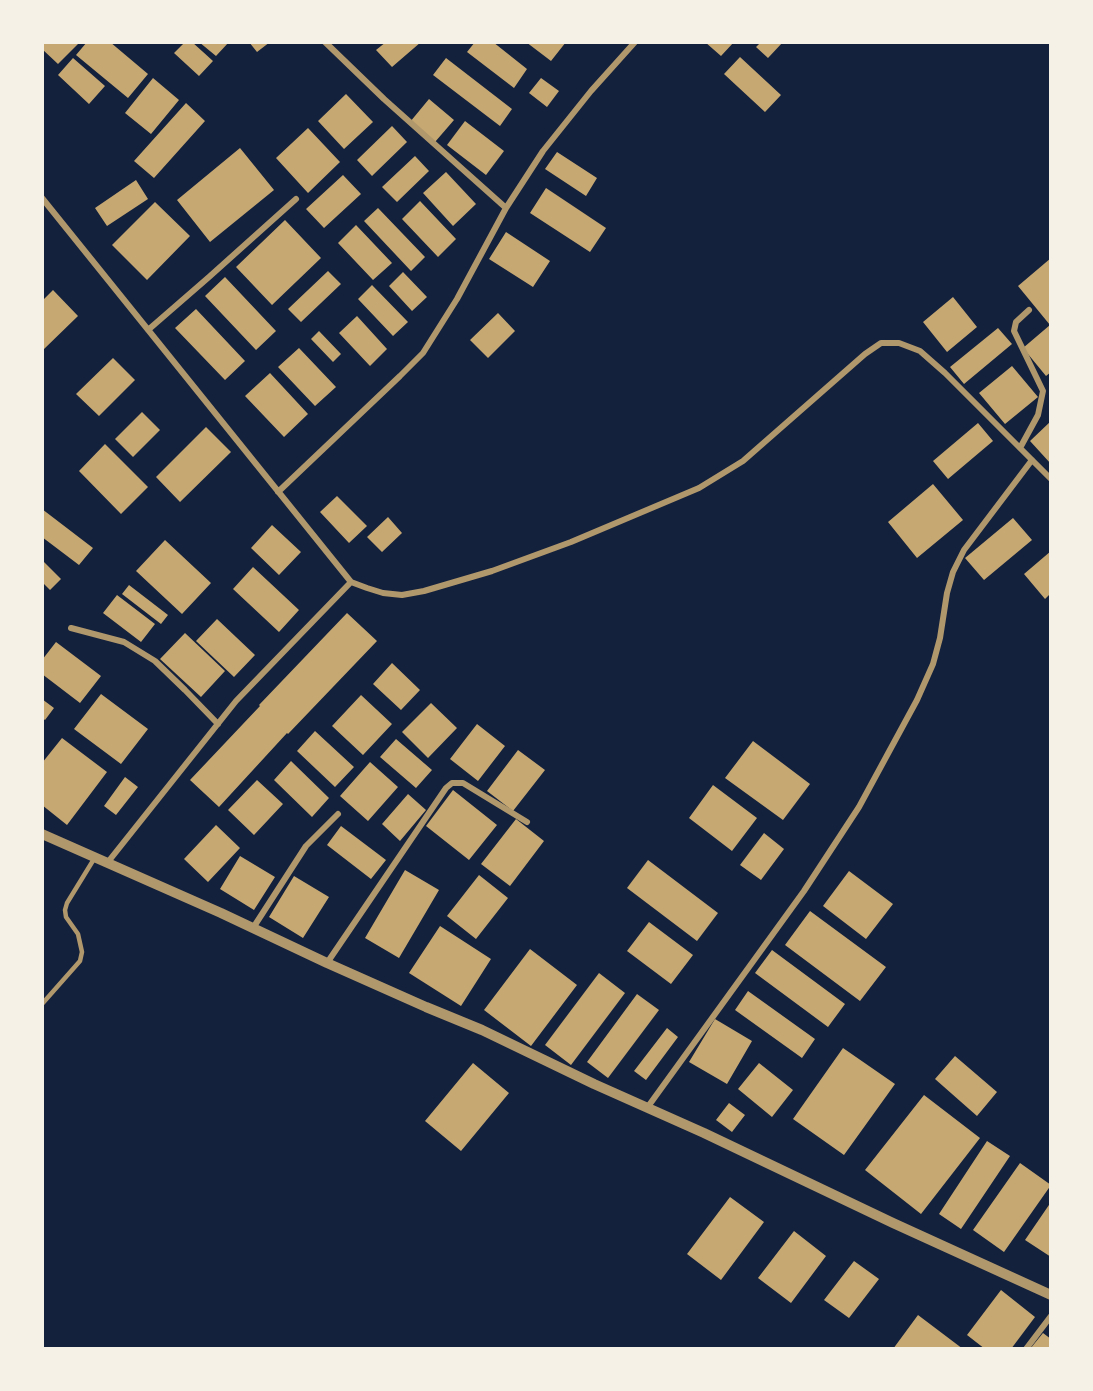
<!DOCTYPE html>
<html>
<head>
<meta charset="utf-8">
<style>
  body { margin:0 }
  #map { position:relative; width:1093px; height:1391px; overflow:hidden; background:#14213d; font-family:"Noto Sans",sans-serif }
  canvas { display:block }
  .frame { position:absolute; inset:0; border:44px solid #f6f1e7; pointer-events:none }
</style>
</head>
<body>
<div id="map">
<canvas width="1093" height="1391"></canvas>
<div class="frame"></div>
</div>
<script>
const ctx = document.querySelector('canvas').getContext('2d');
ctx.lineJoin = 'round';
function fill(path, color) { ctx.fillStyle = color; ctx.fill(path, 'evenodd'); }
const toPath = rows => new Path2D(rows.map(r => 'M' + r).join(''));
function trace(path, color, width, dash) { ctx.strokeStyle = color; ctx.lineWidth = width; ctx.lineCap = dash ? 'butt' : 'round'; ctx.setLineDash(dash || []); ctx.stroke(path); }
const building = toPath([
  [42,42,80,42,58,64,42,49],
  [87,42,110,42,148,74,128,98,76,55],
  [185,42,192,42,213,61,199,76,174,53],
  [199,42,229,42,216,56],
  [249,42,270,42,257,52],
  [386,42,421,42,392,67,376,50],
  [475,42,493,42,527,69,514,88,467,52],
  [526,42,566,42,551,61],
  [705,42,734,42,721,56],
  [761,42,783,42,768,58,756,47],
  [740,57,781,95,765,112,724,74],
  [73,58,105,86,89,104,58,75],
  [446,58,512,109,500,126,433,75],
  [153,78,179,100,151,134,125,113],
  [541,78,559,91,547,107,529,93],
  [346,94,373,122,344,149,318,121],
  [429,99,454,120,435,142,410,122],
  [186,103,205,121,154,178,134,161],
  [465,121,504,151,486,175,447,145],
  [392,126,407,142,372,176,357,160],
  [308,128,340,162,308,193,276,158],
  [240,148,274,190,210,242,177,200],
  [557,152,597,178,586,196,545,169],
  [415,156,429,171,397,202,382,187],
  [446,172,476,204,453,226,423,193],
  [343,175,361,194,324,228,306,209],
  [136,180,148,199,107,226,95,208],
  [546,188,606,228,590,252,530,213],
  [420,201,456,239,438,257,402,219],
  [155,202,190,236,147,280,112,245],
  [378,208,425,257,411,271,364,221],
  [285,220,321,258,272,305,236,267],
  [356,225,392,263,373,280,338,243],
  [506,232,550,261,533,287,489,259],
  [1051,258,1051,372,1046,376,1023,348,1050,325,1018,286],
  [328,271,341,284,301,322,288,309],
  [403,272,427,297,412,311,389,286],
  [225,277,276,331,256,350,205,296],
  [372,285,408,322,393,336,358,299],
  [53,290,78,316,42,351,42,301],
  [953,297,977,327,947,352,923,322],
  [196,309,245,361,225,380,175,328],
  [498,313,515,331,488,358,470,340],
  [357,316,387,349,370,366,339,333],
  [998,328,1012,344,964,384,950,367],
  [319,331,341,354,333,362,311,339],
  [299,348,336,387,315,406,278,367],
  [113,358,135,380,99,416,76,394],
  [1012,366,1038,397,1005,424,979,393],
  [270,373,308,414,284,437,245,396],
  [142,412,160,430,133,457,115,439],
  [1051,421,1051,464,1030,441],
  [978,423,993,441,948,479,933,461],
  [206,427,231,452,180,502,156,477],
  [105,444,148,487,121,514,79,471],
  [933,484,963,520,917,558,888,522],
  [337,496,367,526,349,543,320,512],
  [42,509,93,548,79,565,42,537],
  [388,517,402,533,382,552,367,537],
  [1013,518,1032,540,984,580,965,558],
  [272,525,301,552,279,575,251,548],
  [165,540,211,583,182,614,136,571],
  [1051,551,1051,593,1045,599,1024,574],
  [42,560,61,579,50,590,42,582],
  [253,567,299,610,279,632,233,589],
  [129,585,168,615,161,624,122,594],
  [117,595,155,624,141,642,103,613],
  [347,613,377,641,288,734,287,733,219,807,190,780,260,706,259,705],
  [217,619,255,655,234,677,196,641],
  [185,633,225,671,201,697,160,659],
  [56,642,101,676,80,703,42,674,42,660],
  [392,663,420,690,401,710,373,684],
  [101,694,148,729,121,764,74,729],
  [361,695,392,724,363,755,332,726],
  [42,699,54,708,45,720,42,718],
  [431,703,457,728,428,758,402,732],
  [477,724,505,746,478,781,450,759],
  [315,731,354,767,335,787,297,751],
  [62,738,107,772,67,825,42,805,42,763],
  [396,739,432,770,416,788,380,757],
  [753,741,810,784,783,820,725,778],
  [518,750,545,770,513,811,487,791],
  [291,761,329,798,312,817,274,780],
  [370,762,398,787,368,821,340,796],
  [125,777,138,787,116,815,104,806],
  [257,780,283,804,254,835,228,810],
  [713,785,757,818,732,851,689,818],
  [453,790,497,825,469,860,426,826],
  [408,794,426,810,400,841,382,824],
  [516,819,544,841,510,886,481,864],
  [216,825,240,848,208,882,184,859],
  [341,826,386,860,371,879,327,845],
  [764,833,784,849,761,880,740,865],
  [240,856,275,877,254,910,220,889],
  [648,860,718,913,697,941,627,888],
  [405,870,439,890,399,958,365,938],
  [849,871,893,904,866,939,823,906],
  [479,875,508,898,476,939,447,916],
  [294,876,329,897,303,938,269,917],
  [810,911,886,967,860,1001,785,945],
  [649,922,693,955,671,984,627,951],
  [440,926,491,959,461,1006,409,973],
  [530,949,577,985,531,1046,484,1010],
  [772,950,845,1004,828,1027,755,973],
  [599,973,625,993,571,1065,545,1045],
  [748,991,815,1039,802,1058,735,1010],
  [637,994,659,1010,608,1078,587,1062],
  [715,1019,752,1041,727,1084,689,1062],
  [667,1028,678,1037,646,1080,634,1071],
  [843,1048,895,1084,844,1155,793,1119],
  [955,1056,997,1092,977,1116,935,1079],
  [473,1063,509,1093,461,1151,425,1121],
  [759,1063,793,1090,772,1117,738,1089],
  [924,1095,980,1138,921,1214,865,1170],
  [729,1103,745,1115,732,1132,716,1120],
  [987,1141,1010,1156,961,1229,939,1214],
  [1020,1163,1051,1185,1004,1252,973,1230],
  [730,1197,764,1222,721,1280,687,1254],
  [1051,1202,1051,1257,1025,1240],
  [794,1231,826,1256,791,1303,758,1278],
  [854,1261,879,1279,849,1318,824,1300],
  [1001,1290,1035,1317,1011,1349,985,1349,967,1335],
  [918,1315,963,1349,893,1349],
  [1043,1333,1051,1339,1051,1349,1030,1349]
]);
const service = toPath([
  [42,1004,80,961,82,952,78,934,66,917,65,910,67,903,94,859]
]);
const minor = toPath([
  [325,42,384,99,506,208],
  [42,198,351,582,367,588,383,593,402,595,424,591,492,571,571,542,699,488,743,461,865,354,881,343,899,343,920,351,945,373,1051,479],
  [148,330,209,277,296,199],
  [1020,448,1038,415,1043,391,1014,331,1016,322,1029,310],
  [278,492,400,376,423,353,457,299,506,208,543,151,591,91,635,42],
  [71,628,124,642,155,661,185,690,218,724],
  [108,862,236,701,351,582],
  [253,928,306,846,338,814],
  [327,963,446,788,452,783,463,783,527,822],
  [647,1108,804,891,859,807,917,700,933,664,940,638,947,593,953,572,964,550,1032,460],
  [1026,1349,1051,1316]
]);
const tertiary = toPath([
  [42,834,221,913,327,963,426,1007,482,1030,594,1084,704,1133,893,1223,1051,1295]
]);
fill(building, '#c6a872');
trace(service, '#b1986c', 4.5);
trace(minor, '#b1986c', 6);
trace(tertiary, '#b1986c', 10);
</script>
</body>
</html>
